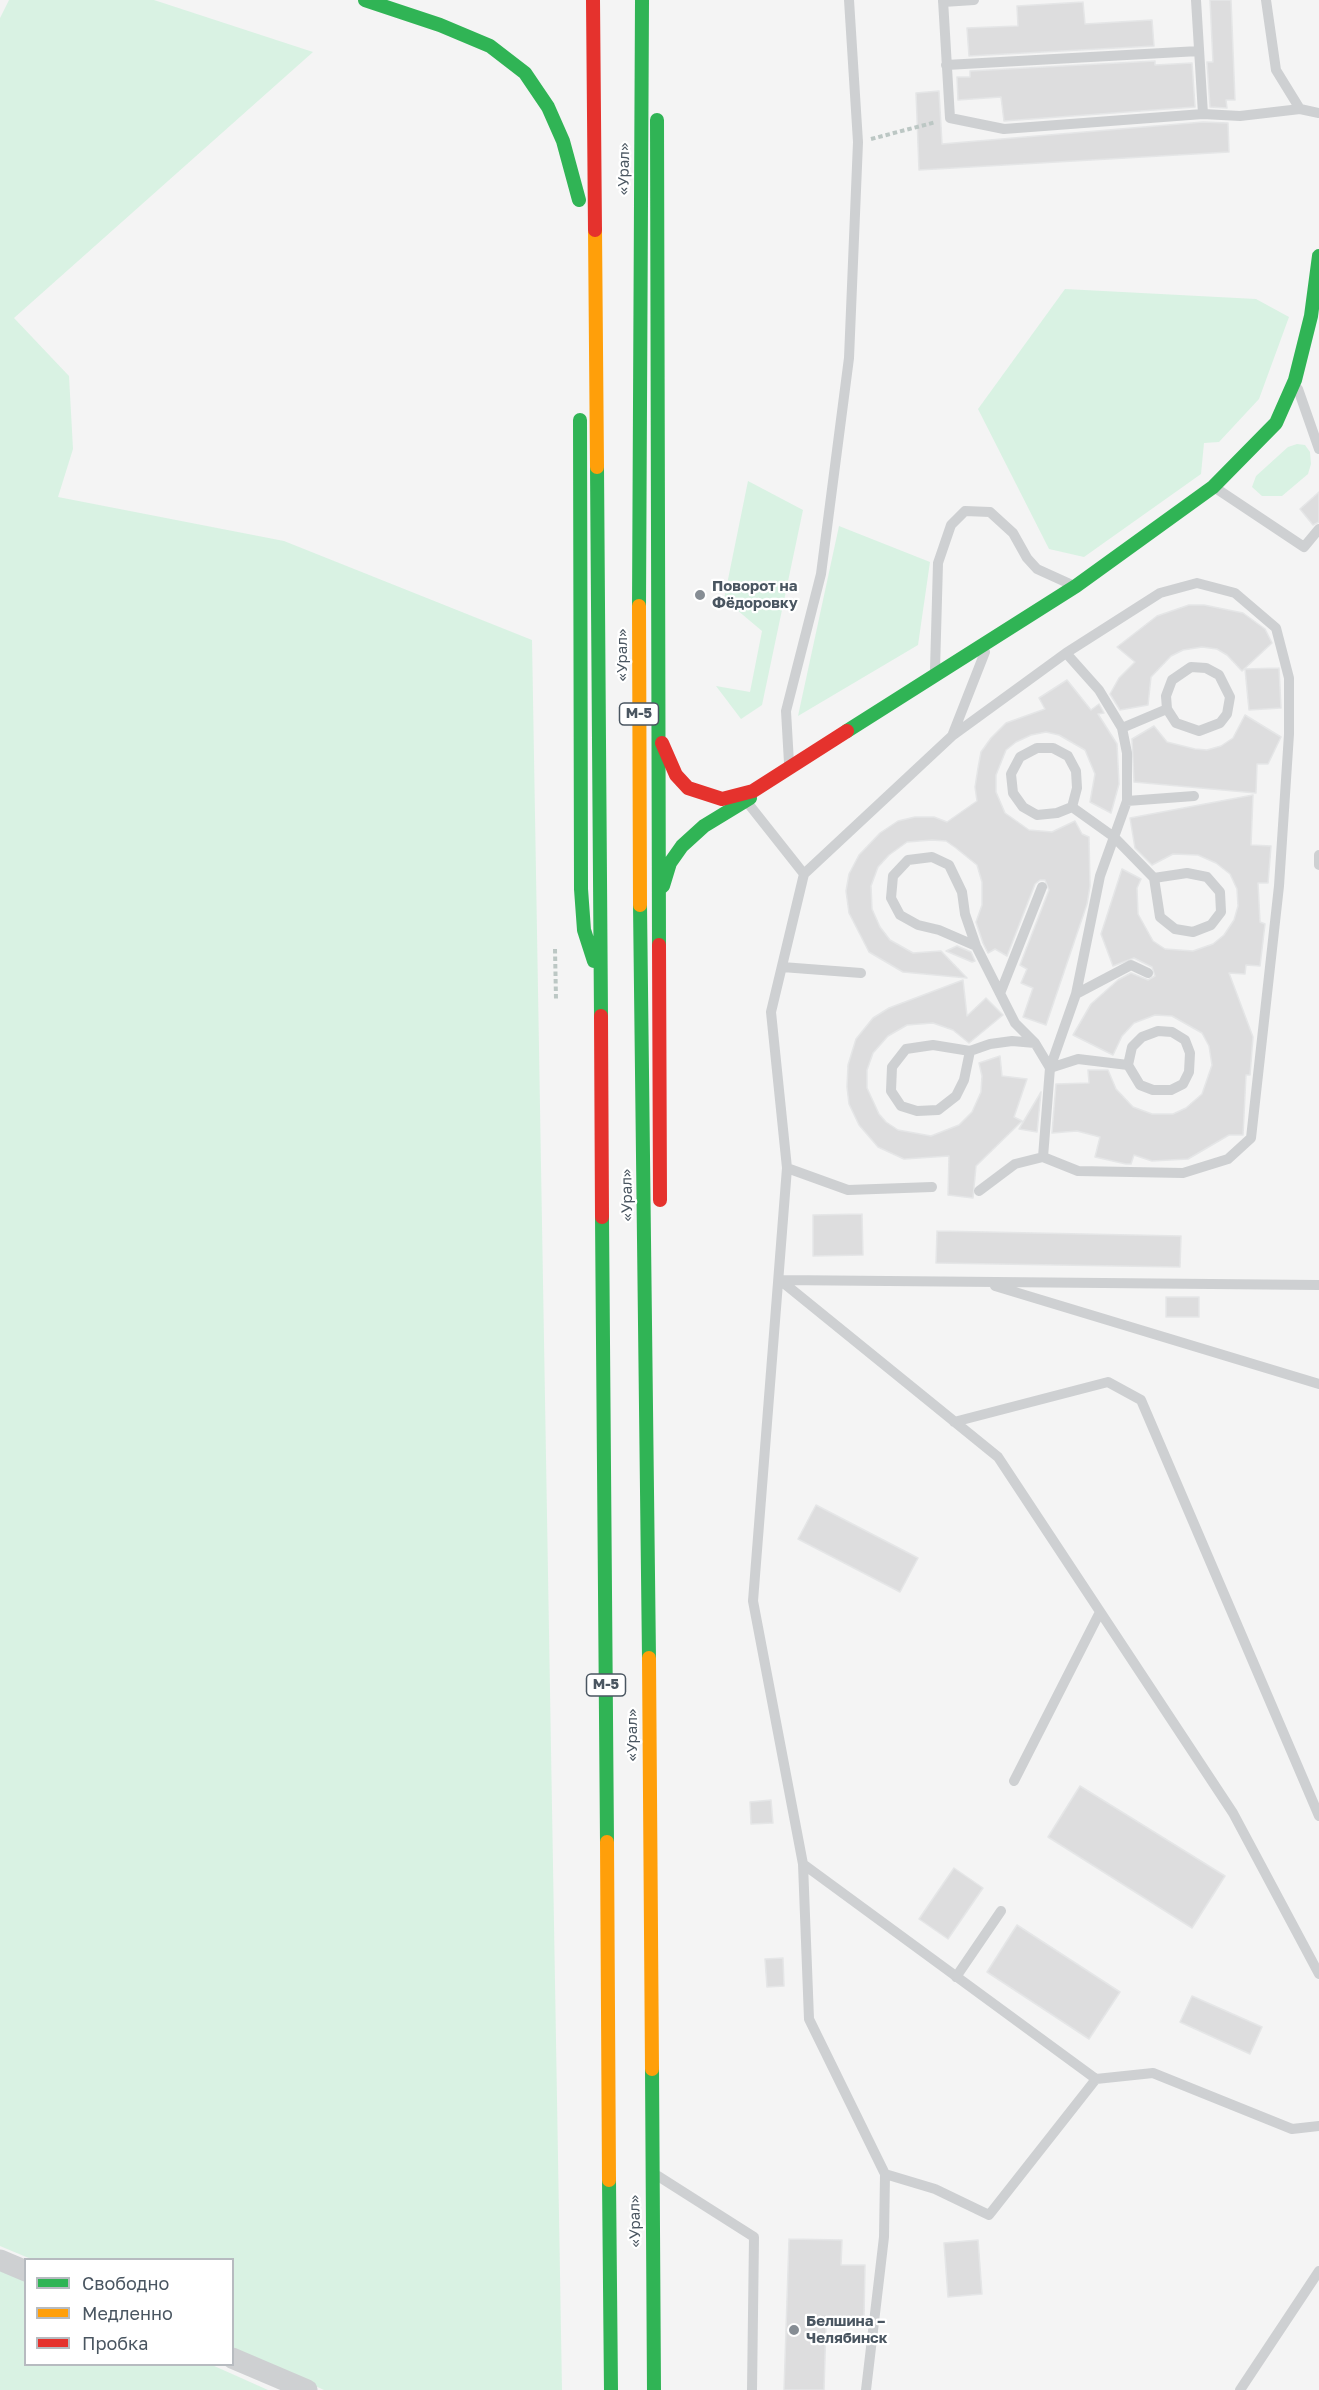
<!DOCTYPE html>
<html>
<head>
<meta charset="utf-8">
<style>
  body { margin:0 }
  #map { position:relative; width:1319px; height:2390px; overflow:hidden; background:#f4f4f4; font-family:"Golos Text",sans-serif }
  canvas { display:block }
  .legend { position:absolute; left:24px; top:2258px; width:210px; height:108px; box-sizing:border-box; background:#fff; border:2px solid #b7bbc0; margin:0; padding:8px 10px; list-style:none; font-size:18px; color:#4a5661 }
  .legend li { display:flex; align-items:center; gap:12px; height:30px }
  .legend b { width:30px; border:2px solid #b7bbc0 }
</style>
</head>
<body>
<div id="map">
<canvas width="1319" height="2390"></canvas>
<ul class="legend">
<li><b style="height:8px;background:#30b455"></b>Свободно</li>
<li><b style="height:8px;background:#ff9f0a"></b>Медленно</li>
<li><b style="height:8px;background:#e5322d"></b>Пробка</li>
</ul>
</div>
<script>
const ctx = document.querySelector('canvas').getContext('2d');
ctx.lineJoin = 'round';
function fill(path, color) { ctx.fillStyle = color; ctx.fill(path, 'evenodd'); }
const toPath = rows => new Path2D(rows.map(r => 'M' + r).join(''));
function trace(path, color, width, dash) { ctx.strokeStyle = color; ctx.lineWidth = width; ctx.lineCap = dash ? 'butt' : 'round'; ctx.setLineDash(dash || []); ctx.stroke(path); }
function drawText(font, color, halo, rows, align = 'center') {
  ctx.font = font + ' "Golos Text",sans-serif'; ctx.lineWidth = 4.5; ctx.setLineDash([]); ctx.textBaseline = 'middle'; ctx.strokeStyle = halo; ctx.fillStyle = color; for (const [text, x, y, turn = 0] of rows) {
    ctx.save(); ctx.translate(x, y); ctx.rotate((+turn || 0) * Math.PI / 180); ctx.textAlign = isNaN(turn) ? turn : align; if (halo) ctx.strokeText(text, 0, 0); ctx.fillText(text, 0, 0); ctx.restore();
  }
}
const green = toPath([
  [9,0,154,0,313,52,14,318,69,376,73,449,58,497,284,541,532,640,562,2390,324,2390,233,2349,232,2260,31,2259,0,2246,0,18],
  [1065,289,1256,299,1289,317,1259,399,1219,442,1204,443,1201,474,1084,557,1049,549,978,409],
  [1297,444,1305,445,1310,452,1311,464,1308,474,1282,496,1262,496,1252,487,1256,476,1288,447],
  [748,481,803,510,762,705,741,719,716,686,750,692,762,631,724,599],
  [839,526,930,562,918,645,798,716],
  [0,2268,25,2279,26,2364,212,2365,268,2390,0,2390]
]);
const building = toPath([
  [1210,0,1231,0,1235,100,1226,100,1227,108,1210,107,1207,62,1213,62,1210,0],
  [1083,2,1085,24,1152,20,1154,46,969,56,967,28,1018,26,1017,6,1083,2],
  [1155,61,1155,65,1192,63,1195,107,1004,121,1001,97,958,100,957,77,970,77,970,71,1155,61],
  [939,91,942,144,1203,122,1228,123,1229,152,919,170,916,93,939,91],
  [1319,492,1319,522,1313,525,1300,509,1319,492],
  [1189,605,1204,605,1243,613,1265,629,1272,643,1242,671,1227,655,1217,649,1202,647,1183,650,1171,656,1151,677,1148,705,1120,710,1110,694,1119,678,1135,662,1117,647,1157,616,1189,605],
  [1279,668,1281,708,1249,710,1245,669,1279,668],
  [1067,680,1091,710,1099,704,1104,713,1098,714,1117,744,1119,784,1111,813,1090,802,1095,774,1085,750,1059,735,1046,732,1031,735,1016,742,1006,750,996,775,996,792,1005,813,1029,830,1052,832,1075,821,1082,834,1089,837,1090,886,1087,904,1046,1025,1023,1017,1033,988,1021,983,1027,969,1020,965,1049,890,1045,880,1040,880,1035,884,1007,956,995,949,988,953,983,943,976,922,982,905,982,882,977,865,956,848,946,841,932,840,907,842,889,855,878,867,871,886,872,909,880,927,890,940,913,953,941,951,967,978,903,972,869,952,849,913,846,891,849,874,859,855,880,833,898,821,915,817,934,817,947,822,977,801,975,787,978,768,981,752,991,738,1006,723,1045,709,1039,698,1067,680],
  [1245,715,1281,737,1268,764,1257,764,1256,793,1134,782,1132,739,1154,726,1167,742,1195,749,1207,750,1221,746,1233,738,1245,715],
  [1253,795,1251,845,1271,846,1268,883,1258,883,1260,922,1265,924,1260,966,1246,965,1245,974,1229,973,1253,1037,1250,1075,1246,1075,1243,1135,1229,1135,1188,1159,1152,1161,1134,1155,1131,1164,1126,1164,1095,1157,1100,1137,1077,1131,1052,1133,1056,1084,1089,1083,1088,1070,1108,1070,1116,1089,1133,1107,1152,1114,1173,1114,1186,1108,1202,1094,1212,1065,1209,1046,1202,1033,1172,1016,1155,1015,1134,1023,1122,1036,1113,1055,1073,1035,1091,1004,1118,980,1131,973,1148,980,1155,976,1152,967,1134,958,1113,966,1101,934,1122,869,1141,879,1137,888,1138,914,1153,941,1165,949,1193,951,1213,944,1224,935,1234,920,1238,906,1237,889,1230,874,1216,863,1198,855,1173,854,1152,865,1135,848,1130,818,1253,795],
  [957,946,971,952,975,961,972,962,946,951,957,946],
  [963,980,967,1016,986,998,1003,1015,969,1043,953,1030,933,1023,907,1025,888,1036,873,1053,867,1070,867,1088,879,1114,886,1122,898,1130,931,1136,959,1125,972,1112,981,1092,982,1076,979,1063,1000,1056,1002,1076,1027,1079,1014,1117,1022,1121,976,1166,973,1198,948,1195,949,1156,904,1159,878,1147,859,1125,849,1104,847,1087,848,1065,856,1039,873,1018,889,1008,963,980],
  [1041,1092,1037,1132,1019,1129,1041,1092],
  [862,1214,863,1255,813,1256,813,1215,862,1214],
  [937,1231,1181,1236,1180,1267,936,1263,937,1231],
  [1166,1297,1199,1297,1199,1317,1166,1317,1166,1297],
  [816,1505,918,1558,900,1592,798,1539,816,1505],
  [1080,1786,1225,1876,1192,1928,1048,1837,1080,1786],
  [771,1800,773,1823,751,1824,750,1802,771,1800],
  [954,1868,983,1888,948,1939,919,1919,954,1868],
  [1017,1925,1120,1992,1089,2039,987,1972,1017,1925],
  [783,1958,784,1986,767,1987,765,1959,783,1958],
  [1192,1996,1262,2027,1250,2054,1180,2022,1192,1996],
  [789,2239,842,2240,841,2265,865,2265,864,2317,835,2316,834,2325,826,2325,824,2390,784,2390,789,2239],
  [978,2240,982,2294,948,2297,944,2243,978,2240]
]);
const path = toPath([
  [871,139,936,122],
  [555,949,556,999]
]);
const lane = toPath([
  [943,0,950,118,1004,129,1203,114,1240,116,1300,109,1319,113],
  [1196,0,1203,114],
  [1266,0,1276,70,1300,109],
  [943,2,974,0],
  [946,65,1199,51],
  [1298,389,1319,449],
  [1214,487,1304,547,1319,529],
  [935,670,938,563,951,525,965,511,990,512,1013,533,1027,558,1037,569,1070,584],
  [1122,728,1167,709,1166,696,1172,680,1191,667,1206,668,1219,675,1230,697,1227,714,1220,723,1199,731,1176,723,1167,709],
  [952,736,1066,653,1160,593,1197,583,1235,593,1276,628,1289,678,1289,734,1279,886,1251,1138,1228,1159,1183,1173,1078,1171,1043,1157,1015,1164,979,1191],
  [789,763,786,711,821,574,849,358,858,142,849,0],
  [1127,801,1194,796],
  [747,802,804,874,771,1012,787,1168,753,1601,803,1864,809,2019,885,2174,884,2237,866,2390],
  [1072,807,1057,813,1037,815,1023,807,1013,793,1011,774,1020,757,1037,748,1053,748,1068,756,1076,771,1077,788,1072,807,1114,837,1154,878,1160,917,1175,929,1193,932,1211,925,1221,912,1220,892,1207,877,1187,873,1154,878],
  [1319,855,1319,865],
  [804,874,952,736,985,652],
  [976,946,939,930,918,925,900,915,891,898,893,876,908,860,932,857,949,865,962,892,965,914,976,946,1015,1023,1035,1043,1050,1068,1078,1059,1128,1065,1140,1085,1153,1090,1171,1090,1183,1084,1189,1072,1190,1053,1185,1040,1172,1032,1158,1031,1142,1037,1132,1047,1128,1065],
  [782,967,861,973],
  [1001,991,1042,887],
  [1076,994,1131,965,1148,973],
  [970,1051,933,1045,906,1049,892,1067,891,1091,901,1106,917,1111,938,1110,956,1096,964,1080,970,1051,990,1044,1012,1041,1035,1043],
  [1043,1157,1050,1068,1076,994,1100,876,1127,801,1127,753,1122,728,1099,690,1066,653],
  [787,1168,848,1190,932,1187],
  [780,1280,998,1457,1233,1813,1319,1974],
  [780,1280,1319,1285],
  [995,1286,1319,1384],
  [954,1422,1108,1382,1141,1400,1319,1816],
  [1014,1781,1100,1612],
  [803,1864,1096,2079,1153,2073,1292,2129,1319,2126],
  [956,1977,1001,1911],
  [885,2174,935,2189,989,2215,1096,2079],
  [658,2176,754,2237,752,2390],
  [1240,2390,1319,2271]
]);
const street = toPath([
  [0,2260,26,2271],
  [232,2358,307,2390]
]);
const fast = toPath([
  [365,0,440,25,490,46,525,73,548,107,563,141,579,200],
  [657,120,659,945],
  [580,420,581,889,584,930,594,961],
  [597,467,601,1016],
  [639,606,642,0],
  [847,731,1076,586,1213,487,1276,423,1295,380,1311,316,1319,256],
  [663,886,670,863,682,846,704,826,750,798],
  [640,905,649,1658],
  [602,1217,607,1842],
  [652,2069,654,2390],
  [609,2180,611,2390]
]);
const slow = toPath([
  [595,230,597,467],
  [639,606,640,905],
  [649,1658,652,2069],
  [607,1842,609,2180]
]);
const jam = toPath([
  [593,0,595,230],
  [662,743,676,775,688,788,722,799,753,791,847,731],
  [659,945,660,1200],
  [601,1016,602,1217]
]);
const markers = [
  [700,595,6,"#868d94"],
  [794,2330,6,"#868d94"]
];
const shields = [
  [639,714,39],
  [606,1685,39]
];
const shieldNames = [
  ["М-5",639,714],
  ["М-5",606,1685]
];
const streetNames = [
  ["«Урал»",624,169,-89],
  ["«Урал»",622,655,-90],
  ["«Урал»",627,1195,-91],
  ["«Урал»",632,1735,-90],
  ["«Урал»",635,2221,-91]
];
const poiNames = [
  ["Поворот на",712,586],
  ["Фёдоровку",712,603],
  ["Белшина –",806,2321],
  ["Челябинск",806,2338]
];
fill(green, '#d9f2e3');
fill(building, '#ddddde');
trace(building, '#e5e6e7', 1.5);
trace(path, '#bcc7c4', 4, [4.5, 3]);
trace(lane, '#ced0d2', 10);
trace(street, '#ced0d2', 21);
trace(fast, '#30b455', 14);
trace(slow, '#ff9f0a', 14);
trace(jam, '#e5322d', 14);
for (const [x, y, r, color] of markers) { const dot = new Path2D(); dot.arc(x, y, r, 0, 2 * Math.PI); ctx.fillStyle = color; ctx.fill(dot); trace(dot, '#fff', 2); }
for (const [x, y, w] of shields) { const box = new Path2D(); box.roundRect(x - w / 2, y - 11, w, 22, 4.5); ctx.fillStyle = '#fff'; ctx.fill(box); trace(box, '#4a5661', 1.5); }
drawText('bold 14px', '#4a5661', null, shieldNames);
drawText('15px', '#4a5661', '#fff', streetNames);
drawText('bold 15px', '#4a5661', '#fff', poiNames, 'left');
</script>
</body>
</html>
